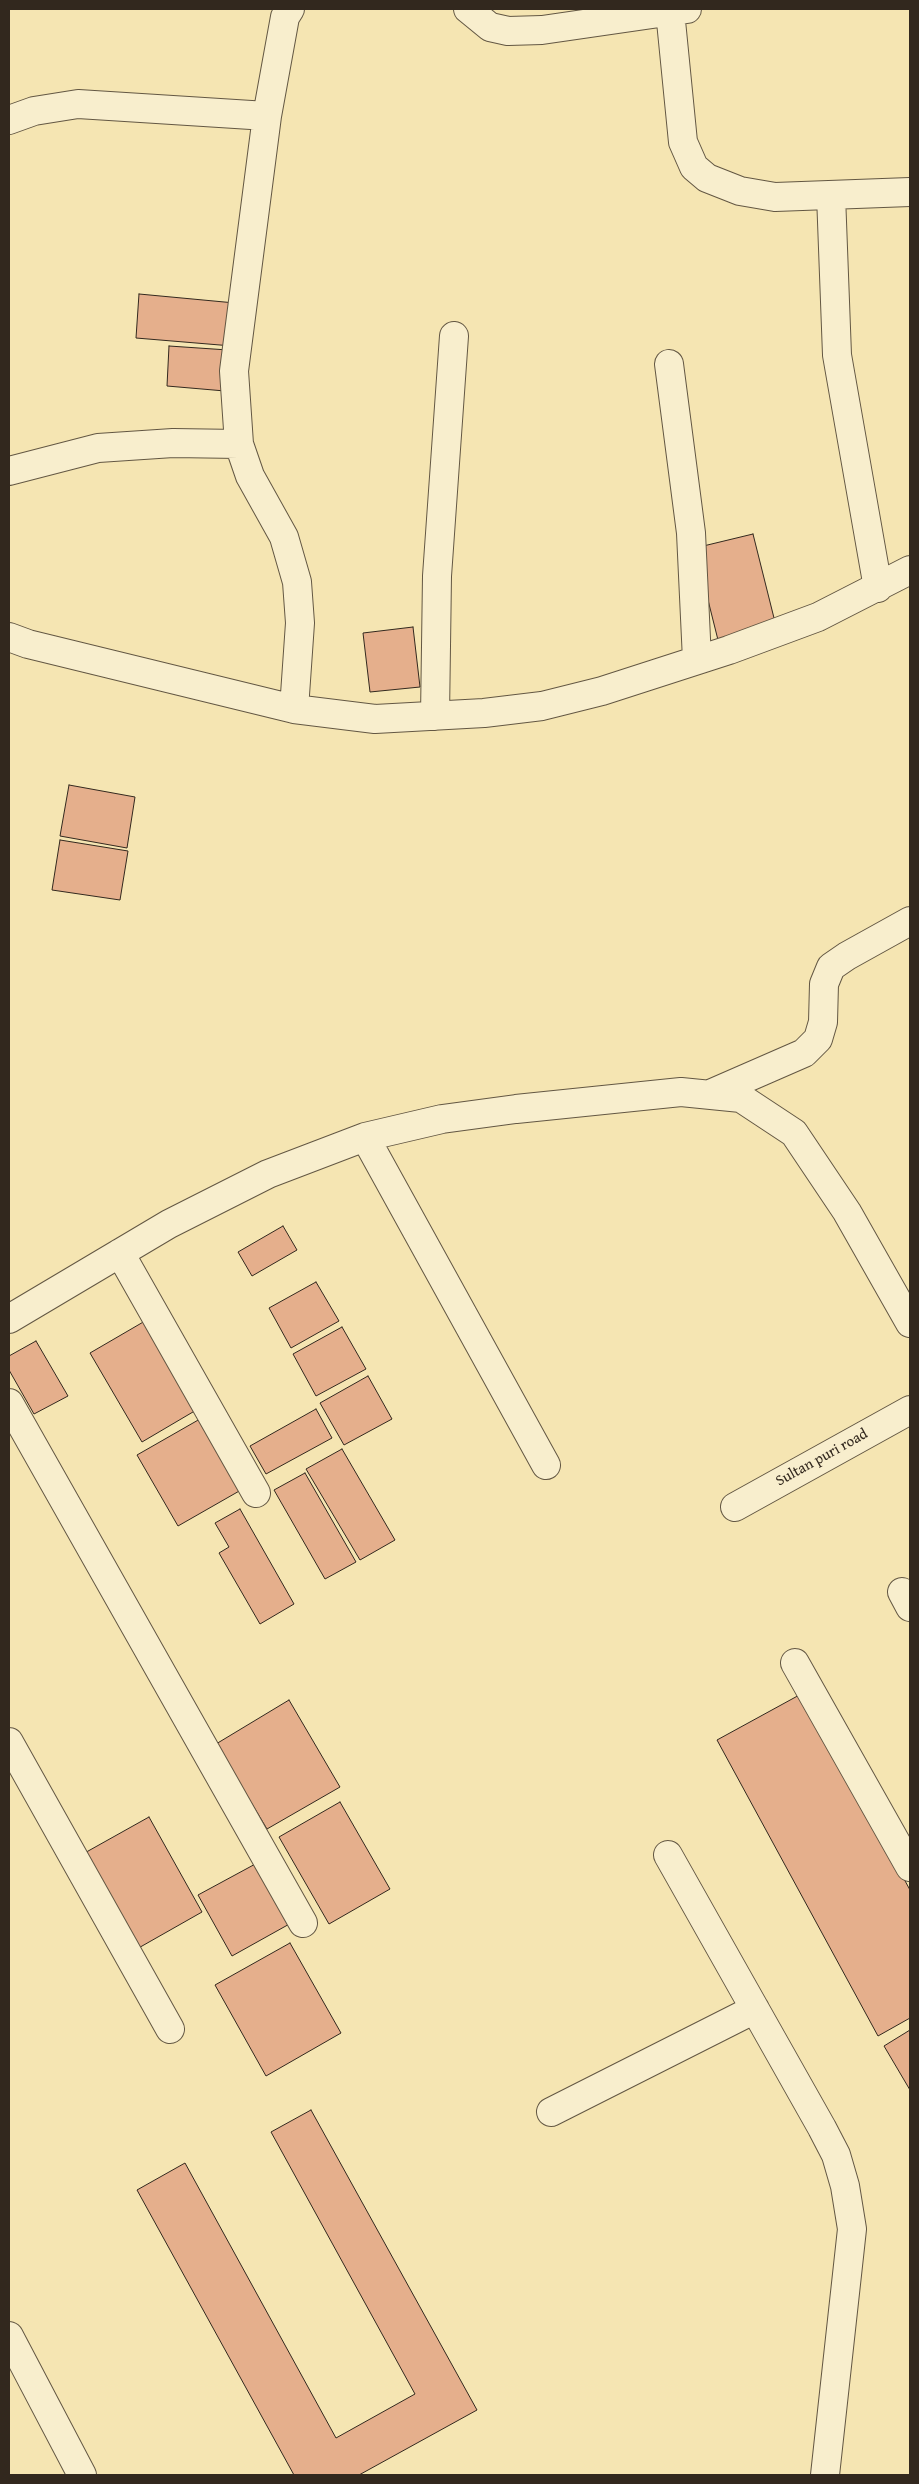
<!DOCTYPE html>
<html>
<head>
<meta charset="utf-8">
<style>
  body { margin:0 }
  #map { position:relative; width:919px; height:2484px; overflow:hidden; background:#f5e5b2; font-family:"Gentium Book Plus",serif }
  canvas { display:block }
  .frame { position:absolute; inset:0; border:10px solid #32281e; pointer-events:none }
</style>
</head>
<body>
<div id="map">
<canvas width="919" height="2484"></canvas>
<div class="frame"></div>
</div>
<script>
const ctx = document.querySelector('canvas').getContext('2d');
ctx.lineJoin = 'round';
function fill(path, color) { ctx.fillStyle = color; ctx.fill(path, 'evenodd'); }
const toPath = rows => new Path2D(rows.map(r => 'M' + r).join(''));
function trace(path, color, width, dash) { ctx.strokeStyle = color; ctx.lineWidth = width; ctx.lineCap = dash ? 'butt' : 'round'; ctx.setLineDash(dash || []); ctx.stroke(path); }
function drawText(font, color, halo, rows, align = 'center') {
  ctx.font = font + ' "Gentium Book Plus",serif'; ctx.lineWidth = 4; ctx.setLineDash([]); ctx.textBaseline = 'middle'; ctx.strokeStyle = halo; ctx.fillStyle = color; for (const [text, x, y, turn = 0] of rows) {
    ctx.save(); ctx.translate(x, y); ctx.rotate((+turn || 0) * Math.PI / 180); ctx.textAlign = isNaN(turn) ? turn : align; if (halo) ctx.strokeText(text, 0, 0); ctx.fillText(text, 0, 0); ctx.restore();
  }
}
const building = toPath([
  [139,294,235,303,232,346,136,338,139,294],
  [169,346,228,350,225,391,167,386,169,346],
  [753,534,776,626,718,640,695,548,753,534],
  [413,627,420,687,370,692,363,633,413,627],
  [69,785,135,797,127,848,60,836,69,785],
  [60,840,128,851,120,900,52,890,60,840],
  [283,1226,297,1250,252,1276,238,1252,283,1226],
  [316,1282,339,1321,291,1348,269,1308,316,1282],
  [145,1321,198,1409,142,1442,90,1353,145,1321],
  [342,1327,366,1369,316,1396,293,1354,342,1327],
  [36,1341,68,1396,34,1414,9,1370,9,1356,36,1341],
  [368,1376,392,1419,344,1445,320,1403,368,1376],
  [316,1409,332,1438,266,1474,250,1446,316,1409],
  [200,1419,241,1490,178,1526,137,1455,200,1419],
  [342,1449,395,1540,360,1560,306,1469,342,1449],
  [305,1473,356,1562,325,1579,274,1490,305,1473],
  [240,1509,294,1604,260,1624,219,1553,229,1547,215,1523,240,1509],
  [803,1693,910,1890,910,2018,878,2036,717,1740,803,1693],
  [289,1700,340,1787,267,1829,216,1744,289,1700],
  [340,1802,390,1889,329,1924,279,1837,340,1802],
  [149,1817,202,1912,135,1950,81,1855,149,1817],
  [259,1862,293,1922,232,1956,198,1895,259,1862],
  [290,1943,341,2033,266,2076,215,1985,290,1943],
  [910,2030,910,2090,884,2046,910,2030],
  [311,2110,477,2410,359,2475,294,2475,137,2190,185,2163,336,2438,415,2394,271,2132,311,2110]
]);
const minor = toPath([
  [290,9,285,17,267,116,234,371,239,444,250,476,284,537,297,582,300,623,294,709],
  [468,9,490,27,508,31,542,30,687,9],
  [670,11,683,142,694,167,707,178,740,191,775,197,910,192],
  [9,120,34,111,78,104,267,116],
  [831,195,837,355,878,588],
  [669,364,691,533,697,660],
  [9,471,98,448,173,443,239,444],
  [9,637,28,644,294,709,375,719,484,713,542,706,602,691,729,650,818,617,910,570],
  [435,716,437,576,454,336],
  [710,1094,804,1053,818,1039,823,1022,824,984,831,967,847,956,910,921],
  [365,1137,546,1465],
  [120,1253,256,1493],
  [9,1319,169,1224,268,1174,365,1137,442,1119,516,1109,681,1092,741,1098,794,1133,847,1212,910,1323],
  [9,1403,303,1923],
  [735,1507,910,1410],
  [902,1592,910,1607],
  [795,1663,910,1867],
  [9,1742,170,2029],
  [668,1855,822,2128,836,2155,845,2186,852,2229,825,2475],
  [551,2112,755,2009],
  [9,2336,82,2475]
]);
const streetNames = [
  ["Sultan puri road",822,1458,-29]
];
fill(building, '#e5af8c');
trace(building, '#32281e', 1);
trace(minor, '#635743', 30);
trace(minor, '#f8eecd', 28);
drawText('15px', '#32281e', '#f8eecd', streetNames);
</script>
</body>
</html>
